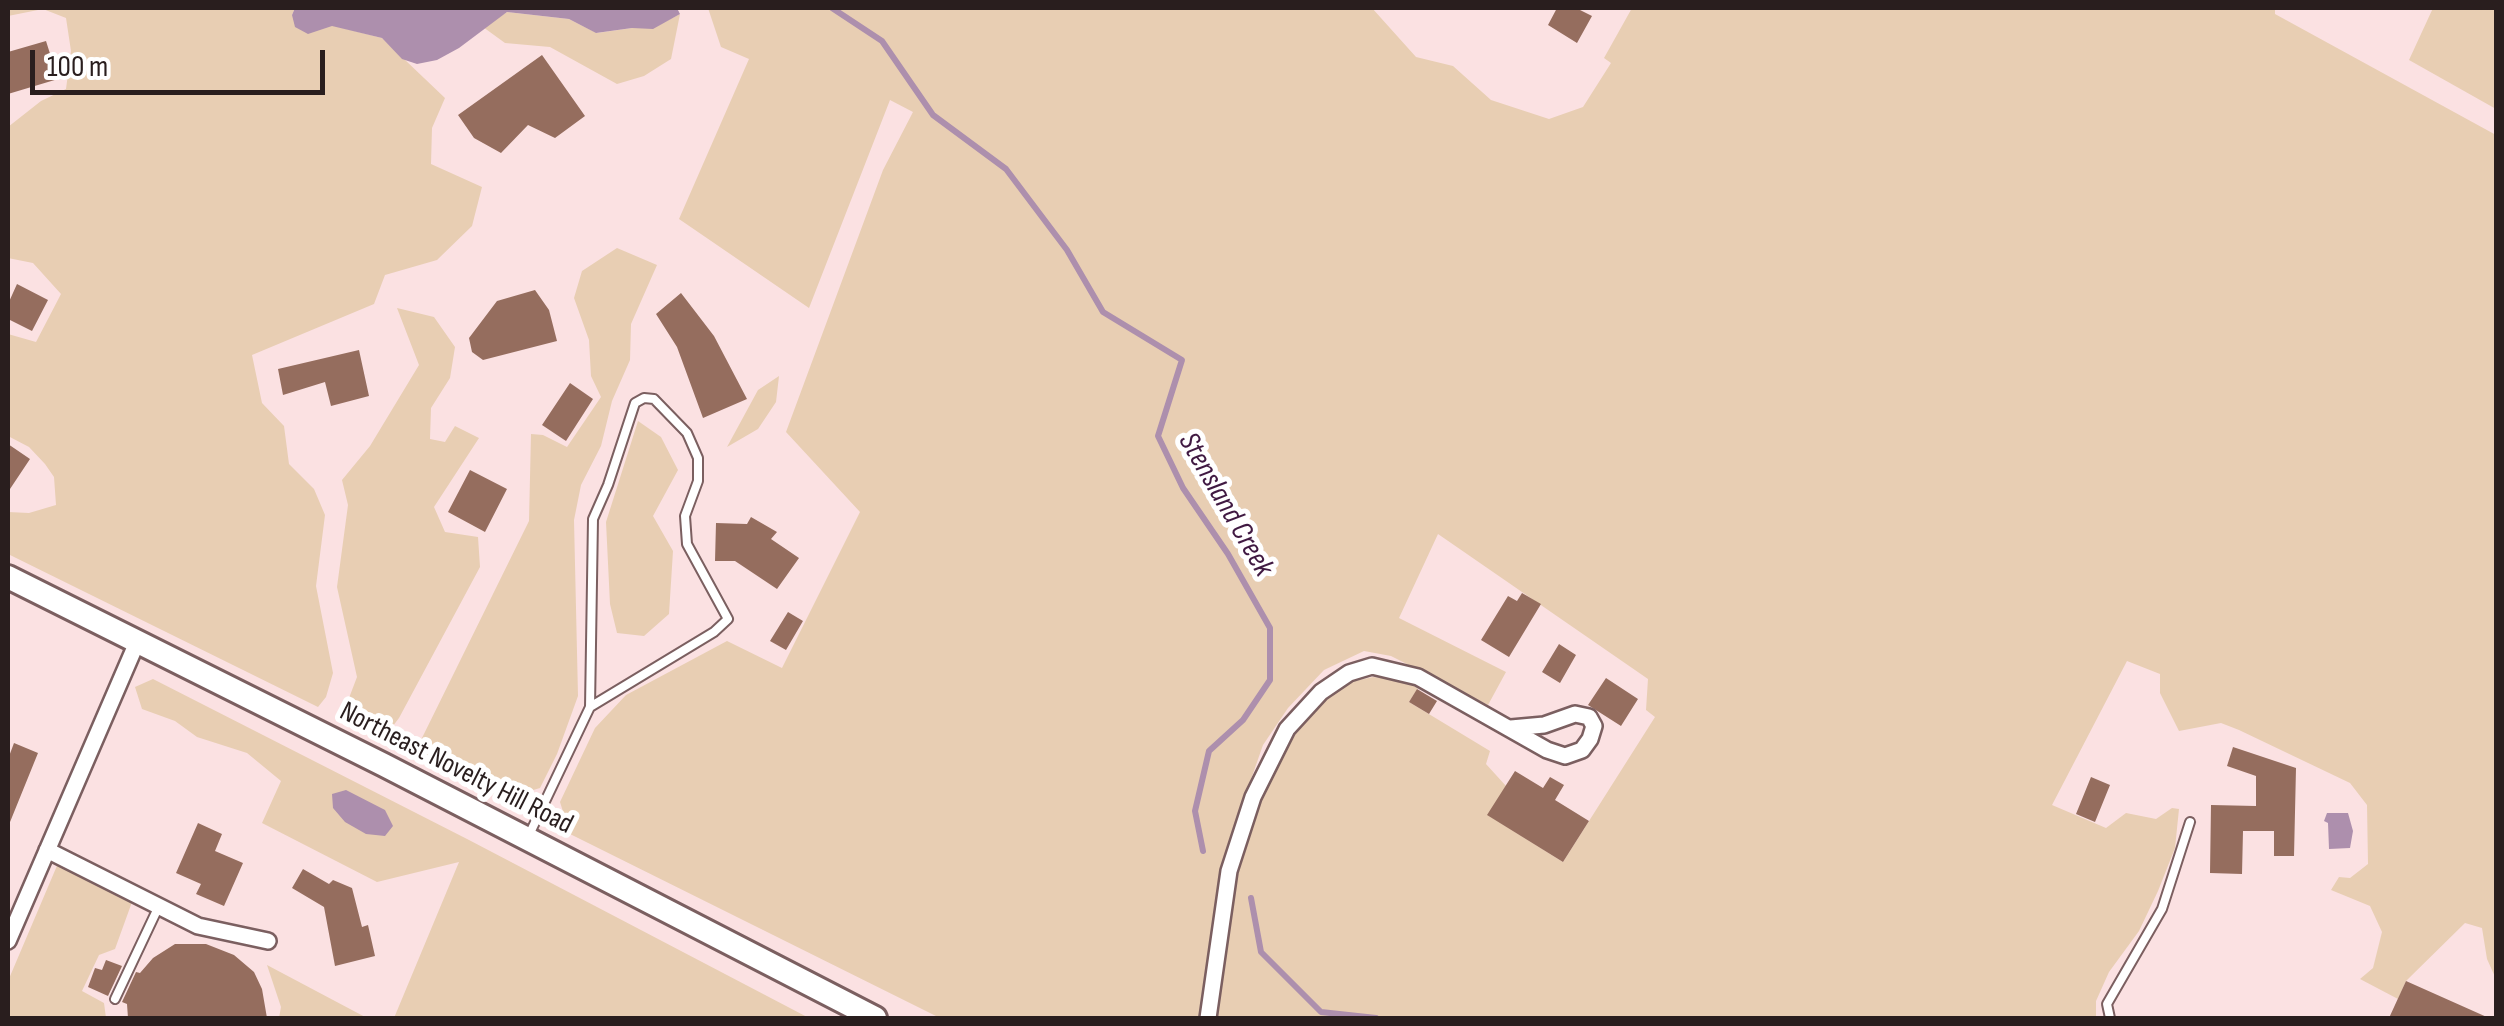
<!DOCTYPE html>
<html>
<head>
<meta charset="utf-8">
<style>
  body { margin:0 }
  #map { position:relative; width:2504px; height:1026px; overflow:hidden; background:#fbe1e2; font-family:"Sofia Sans Condensed",sans-serif }
  canvas { display:block }
  .frame { position:absolute; inset:0; border:10px solid #291e1e; pointer-events:none }
  .scale { position:absolute; left:30px; top:50px; width:295px; height:45px; box-sizing:border-box; border:5px solid #291e1e; border-top:0; padding-left:12px; font-size:30px; line-height:35px; white-space:nowrap; color:#291e1e; -webkit-text-stroke:8px #fff; paint-order:stroke }
</style>
</head>
<body>
<div id="map">
<canvas width="2504" height="1026"></canvas>
<div class="frame"></div>
<div class="scale">100 m</div>
</div>
<script>
const ctx = document.querySelector('canvas').getContext('2d');
ctx.lineJoin = 'round';
function fill(path, color) { ctx.fillStyle = color; ctx.fill(path, 'evenodd'); }
const toPath = rows => new Path2D(rows.map(r => 'M' + r).join(''));
function trace(path, color, width, dash) { ctx.strokeStyle = color; ctx.lineWidth = width; ctx.lineCap = dash ? 'butt' : 'round'; ctx.setLineDash(dash || []); ctx.stroke(path); }
function drawText(font, color, halo, rows, align = 'center') {
  ctx.font = font + ' "Sofia Sans Condensed",sans-serif'; ctx.lineWidth = 10; ctx.setLineDash([]); ctx.textBaseline = 'middle'; ctx.strokeStyle = halo; ctx.fillStyle = color; for (const [text, x, y, turn = 0] of rows) {
    ctx.save(); ctx.translate(x, y); ctx.rotate((+turn || 0) * Math.PI / 180); ctx.textAlign = isNaN(turn) ? turn : align; if (halo) ctx.strokeText(text, 0, 0); ctx.fillText(text, 0, 0); ctx.restore();
  }
}
const green = toPath([
  [8,8,295,8,292,15,382,38,445,98,432,128,431,164,482,187,472,226,437,260,385,275,374,304,252,355,262,403,284,426,289,464,314,489,325,515,316,586,333,673,326,697,318,707,8,554,8,512,29,513,56,505,54,477,45,464,29,447,8,436,8,334,36,342,61,294,33,263,8,258,8,127,41,101,66,89,71,51,66,18,43,9,8,16],
  [708,8,1372,8,1416,57,1453,66,1491,100,1549,119,1583,107,1611,63,1604,58,1632,8,2275,8,2275,14,2496,135,2496,979,2487,959,2482,928,2465,923,2406,981,2398,999,2360,979,2373,968,2382,932,2370,906,2331,890,2339,877,2350,878,2368,864,2367,805,2350,783,2239,730,2221,723,2179,731,2160,693,2160,674,2127,661,2052,805,2106,828,2126,813,2156,819,2172,808,2179,809,2175,848,2158,891,2139,931,2109,972,2096,1001,2096,1018,940,1018,570,834,560,802,595,728,626,695,727,641,782,668,860,512,786,432,883,170,913,112,890,100,809,308,679,219,749,59,721,47],
  [1438,534,1648,679,1646,710,1655,717,1563,862,1488,815,1506,786,1486,764,1490,751,1409,702,1418,688,1406,681,1373,677,1341,684,1305,719,1271,768,1241,852,1229,842,1263,745,1288,708,1324,670,1364,651,1391,656,1488,705,1506,672,1399,618],
  [2433,8,2496,8,2496,109,2409,60],
  [507,12,569,19,597,33,632,28,653,28,680,14,671,59,644,76,617,84,550,47,505,43,483,27],
  [617,248,657,265,631,324,630,360,612,401,601,446,581,485,574,520,578,696,557,754,540,788,503,799,427,762,420,742,529,521,531,434,543,435,567,447,601,397,591,376,589,340,574,298,582,271],
  [397,308,434,317,455,347,450,378,431,408,430,439,445,442,455,426,479,438,434,507,445,532,478,537,480,567,399,718,383,739,341,719,357,677,337,587,348,505,342,480,370,446,419,365],
  [779,376,776,402,758,429,727,447,758,390],
  [638,421,661,437,678,470,653,516,673,551,669,614,644,636,617,633,610,604,606,522],
  [153,679,469,840,809,1018,394,1018,459,862,377,882,262,823,281,781,247,753,197,737,175,721,142,709,135,687],
  [59,861,132,902,115,949,99,955,82,991,104,1003,106,1018,8,1018,8,981],
  [267,965,367,1018,279,1018,281,1007]
]);
const water = toPath([
  [295,8,677,8,680,14,653,29,632,28,596,33,569,19,507,12,459,48,437,60,417,64,402,59,382,38,332,26,308,34,295,27,292,15],
  [346,790,385,810,393,826,385,836,366,834,345,822,333,808,332,794],
  [2327,813,2348,813,2353,831,2350,848,2329,849,2328,823,2324,821]
]);
const stream = toPath([
  [832,8,882,41,933,115,1006,169,1067,250,1103,312,1182,360,1158,436,1183,488,1228,554,1270,628,1270,680,1243,720,1209,751,1195,811,1203,851],
  [1251,898,1261,952,1321,1012,1376,1018]
]);
const building = toPath([
  [1557,8,1576,8,1592,16,1577,43,1548,25],
  [46,41,58,79,8,94,8,52],
  [542,55,585,116,555,138,528,125,501,153,474,138,458,115],
  [17,284,48,300,32,331,8,319,8,304],
  [535,290,549,310,557,341,483,360,472,352,469,338,497,301],
  [681,293,714,336,747,399,703,418,677,347,656,314],
  [359,350,369,396,331,406,325,382,283,395,278,369],
  [570,383,593,399,566,441,542,425],
  [8,444,30,459,8,492],
  [470,470,507,489,485,532,448,512],
  [751,517,777,532,771,539,799,558,777,589,735,561,715,561,716,523,747,524],
  [1522,593,1541,604,1509,657,1481,640,1508,596,1517,601],
  [788,612,803,621,786,650,770,641],
  [1559,644,1576,655,1560,683,1542,672],
  [1606,678,1638,699,1621,726,1588,705],
  [1417,689,1437,701,1429,714,1409,702],
  [14,743,38,753,8,827,8,759],
  [2233,747,2296,768,2294,856,2274,856,2274,831,2243,831,2242,874,2210,873,2211,805,2256,806,2256,776,2227,766],
  [1515,771,1543,788,1550,777,1564,785,1555,800,1589,821,1563,862,1487,815],
  [2091,777,2110,785,2095,822,2076,814],
  [198,823,222,834,215,851,243,863,224,906,196,894,201,884,176,873],
  [303,869,329,884,333,880,352,888,362,927,368,925,375,956,335,966,324,907,292,888],
  [175,944,206,944,234,955,254,972,262,989,267,1018,128,1018,127,1004,122,1002,136,972,140,973,153,958],
  [106,960,122,966,108,996,88,987,95,968,102,970],
  [2406,981,2489,1018,2389,1018]
]);
const service = toPath([
  [529,835,590,707,593,519,608,485,635,403,644,398,654,399,687,433,698,458,698,481,685,516,687,544,728,619,714,632,590,707],
  [115,999,158,908],
  [2110,1018,2107,1004,2162,909,2190,822]
]);
const minor = toPath([
  [47,850,198,926,268,941],
  [8,941,138,640],
  [1208,1018,1229,871,1253,797,1287,729,1321,692,1349,673,1372,666,1418,677,1547,750,1565,756,1582,750,1590,739,1594,726,1589,717,1575,714,1544,725,1511,728]
]);
const secondary = toPath([
  [8,577,384,765,875,1018]
]);
const streetNames = [
  ["Northeast Novelty Hill Road",456,769,27]
];
const waterNames = [
  ["Stensland Creek",1225,505,60]
];
fill(green, '#e8ceb3');
fill(water, '#ad8fad');
trace(stream, '#ad8fad', 6);
fill(building, '#956d5e');
trace(service, '#7b5f60', 12);
trace(minor, '#7b5f60', 20);
trace(secondary, '#7b5f60', 28);
trace(service, '#fff', 8);
trace(minor, '#fff', 15);
trace(secondary, '#fff', 22);
drawText('28px', '#291e1e', '#fff', streetNames);
drawText('italic 30px', '#401942', '#fff', waterNames);
</script>
</body>
</html>
